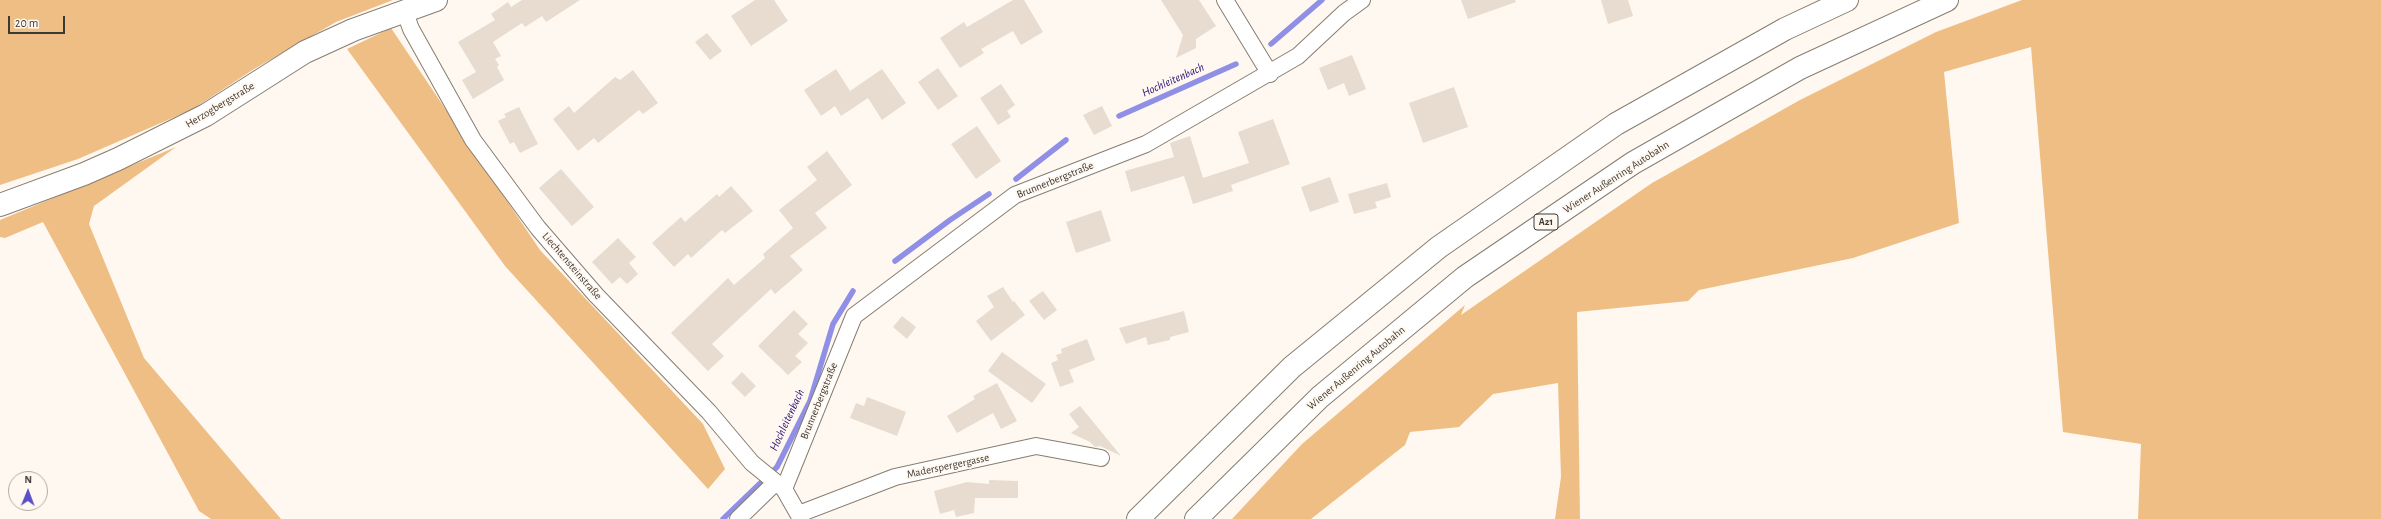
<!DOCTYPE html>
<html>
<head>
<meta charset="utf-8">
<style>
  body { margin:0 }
  #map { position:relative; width:2381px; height:519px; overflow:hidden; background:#fff8f0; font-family:"Alegreya Sans",sans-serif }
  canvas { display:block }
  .north { position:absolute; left:8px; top:471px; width:40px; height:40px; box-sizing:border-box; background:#fff8f0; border:1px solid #b1aba4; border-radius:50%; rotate:1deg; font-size:11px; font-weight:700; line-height:16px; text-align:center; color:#3c3833 }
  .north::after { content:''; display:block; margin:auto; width:14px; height:18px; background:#5a4fc7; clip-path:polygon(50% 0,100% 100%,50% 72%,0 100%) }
  .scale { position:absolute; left:8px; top:16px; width:57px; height:18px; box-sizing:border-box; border:2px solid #3c3833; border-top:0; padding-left:5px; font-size:12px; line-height:14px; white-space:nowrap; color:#3c3833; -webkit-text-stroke:3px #fff8f0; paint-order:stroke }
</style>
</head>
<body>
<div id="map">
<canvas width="2381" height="519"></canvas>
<div class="north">N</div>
<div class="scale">20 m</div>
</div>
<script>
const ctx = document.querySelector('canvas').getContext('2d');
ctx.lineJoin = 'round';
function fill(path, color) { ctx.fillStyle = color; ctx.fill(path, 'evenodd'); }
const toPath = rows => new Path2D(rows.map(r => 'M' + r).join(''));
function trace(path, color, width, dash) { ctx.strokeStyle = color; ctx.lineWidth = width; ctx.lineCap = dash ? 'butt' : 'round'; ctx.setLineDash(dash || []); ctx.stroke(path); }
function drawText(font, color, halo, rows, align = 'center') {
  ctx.font = font + ' "Alegreya Sans",sans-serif'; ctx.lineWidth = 4; ctx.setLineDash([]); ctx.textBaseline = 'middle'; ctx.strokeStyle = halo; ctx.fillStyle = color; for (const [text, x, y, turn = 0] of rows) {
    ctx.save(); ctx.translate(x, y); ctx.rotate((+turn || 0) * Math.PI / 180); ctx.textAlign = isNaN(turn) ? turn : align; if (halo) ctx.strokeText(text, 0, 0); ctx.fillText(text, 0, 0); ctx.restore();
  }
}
const green = toPath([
  [0,0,393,0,336,22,254,69,193,109,78,159,0,185],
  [2022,0,2381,0,2381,519,2138,519,2141,444,2063,432,2031,47,1944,72,1959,223,1853,258,1699,290,1688,301,1577,312,1580,519,1555,519,1561,477,1558,383,1493,394,1459,427,1410,432,1405,445,1311,519,1232,519,1302,444,1465,305,1461,315,1652,183,1800,100,1936,32],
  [391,28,540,250,703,424,725,469,708,489,505,266,347,49],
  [176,147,94,206,89,224,144,358,281,519,211,519,199,511,43,222,5,238,0,237,0,220]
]);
const stream = toPath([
  [1271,44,1322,0],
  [1119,116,1236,64],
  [1016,179,1066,140],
  [895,261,950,220,989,194],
  [723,519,777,467,810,401,833,324,853,291]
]);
const building = toPath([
  [522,0,580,0,546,22,542,16,525,27,522,23,493,42,501,56,495,59,499,65,497,67,504,80,473,99,462,80,476,72,458,42,495,20,491,14,508,2,511,7],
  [755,0,774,0,788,21,751,46,731,16],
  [1013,0,1024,0,1043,32,1021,45,1013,31,981,49,984,53,960,68,940,38,964,22,967,27],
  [1161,0,1199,0,1216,26,1196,39,1196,48,1176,58,1183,35],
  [1461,0,1515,0,1516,2,1468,19],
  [1601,0,1628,0,1633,16,1608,24],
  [707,33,722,51,710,60,695,42],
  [1352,55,1366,89,1349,96,1344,83,1328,90,1319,68],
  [938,68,958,96,938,110,918,82],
  [836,69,850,91,882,69,906,103,882,120,868,98,841,116,835,106,821,116,804,90],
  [633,70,658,103,643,114,639,110,598,143,594,138,578,151,553,119,569,106,574,113,615,77,620,80],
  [1001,84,1015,105,1007,111,1011,117,998,125,980,98],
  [1454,87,1468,127,1423,143,1409,103],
  [1102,106,1112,126,1094,135,1083,115],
  [519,107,538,144,520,153,514,142,510,144,498,121,506,117,504,114],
  [1273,119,1290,164,1231,185,1233,191,1193,204,1184,176,1131,192,1125,171,1174,157,1170,143,1190,136,1203,178,1249,163,1238,132],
  [977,126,1001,161,976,179,951,144],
  [827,151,852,185,815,213,827,228,790,256,803,270,775,294,771,289,712,344,724,356,708,371,671,333,728,278,734,285,765,258,763,254,793,228,779,210,817,180,807,167],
  [561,169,594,207,572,226,539,188],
  [1330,177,1339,202,1310,212,1301,187],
  [1387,183,1391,197,1375,202,1377,208,1354,214,1348,194],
  [731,186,753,211,725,233,722,230,691,258,688,254,674,267,652,243,681,217,685,222,717,194,719,197],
  [1101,210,1111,241,1076,253,1066,222],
  [618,238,636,257,629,263,638,274,627,284,620,277,612,284,592,262],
  [1003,287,1013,302,1014,301,1025,315,991,341,976,321,994,307,987,296],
  [1043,291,1057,310,1044,320,1029,301],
  [794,310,808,324,798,334,808,343,795,356,802,362,788,375,758,346],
  [1184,311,1189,332,1170,337,1170,340,1148,345,1146,337,1126,344,1119,328],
  [902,316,916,327,907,339,893,327],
  [1087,339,1095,360,1069,370,1074,382,1060,387,1051,363,1058,360,1056,355,1062,353,1061,349],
  [1002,352,1046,384,1032,403,988,371],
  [742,372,756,386,745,397,731,383],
  [997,383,1017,421,1001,429,993,413,957,433,947,416,975,399,973,396],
  [867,397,906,412,897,436,850,418,856,403,864,406],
  [1080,406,1090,418,1121,456,1100,446,1095,447,1090,442,1071,433,1079,427,1069,414],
  [989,480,1018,481,1018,498,975,498,974,513,956,517,954,510,940,514,934,491,967,482,989,484]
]);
const street = toPath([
  [1225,0,1270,74],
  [404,10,411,29,473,140,538,228,596,295,709,412,752,463,784,489,801,519],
  [784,489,854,316,1015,195,1146,144,1298,56,1344,13,1362,0],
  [799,514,895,477,1036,446,1101,458],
  [738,519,776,482]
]);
const secondary = toPath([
  [0,205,84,174,118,159,206,115,305,52,353,30,436,0]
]);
const highway = toPath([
  [1138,519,1292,367,1439,247,1616,124,1785,29,1847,0],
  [1196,519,1320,397,1465,277,1633,163,1800,68,1947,0]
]);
const shields = [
  [1546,222,24]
];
const shieldNames = [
  ["A21",1546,222]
];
const streetNames = [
  ["Herzogbergstraße",220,105,-31],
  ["Wiener Außenring Autobahn",1616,177,-33],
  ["Brunnerbergstraße",1055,180,-22],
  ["Liechtensteinstraße",572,266,49],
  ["Wiener Außenring Autobahn",1356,368,-40],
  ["Brunnerbergstraße",819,401,-68],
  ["Maderspergergasse",948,466,-12]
];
const waterNames = [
  ["Hochleitenbach",1173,80,-24],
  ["Hochleitenbach",787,420,-65]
];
fill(green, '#eebe85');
trace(stream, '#8f90e5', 5.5);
fill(building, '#e7dccf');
trace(street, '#877d71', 18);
trace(secondary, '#877d71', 24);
trace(highway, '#877d71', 24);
trace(street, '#fff', 16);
trace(secondary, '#fff', 22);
trace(highway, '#fff', 22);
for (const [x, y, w] of shields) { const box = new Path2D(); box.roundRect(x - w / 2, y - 8, w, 16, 3); ctx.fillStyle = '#fff8f0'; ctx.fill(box); trace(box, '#3c3833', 1); }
drawText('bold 10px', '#3c3833', null, shieldNames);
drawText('11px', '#3c3833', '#fff8f0', streetNames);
drawText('italic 12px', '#270f73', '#fff8f0', waterNames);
</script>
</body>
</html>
